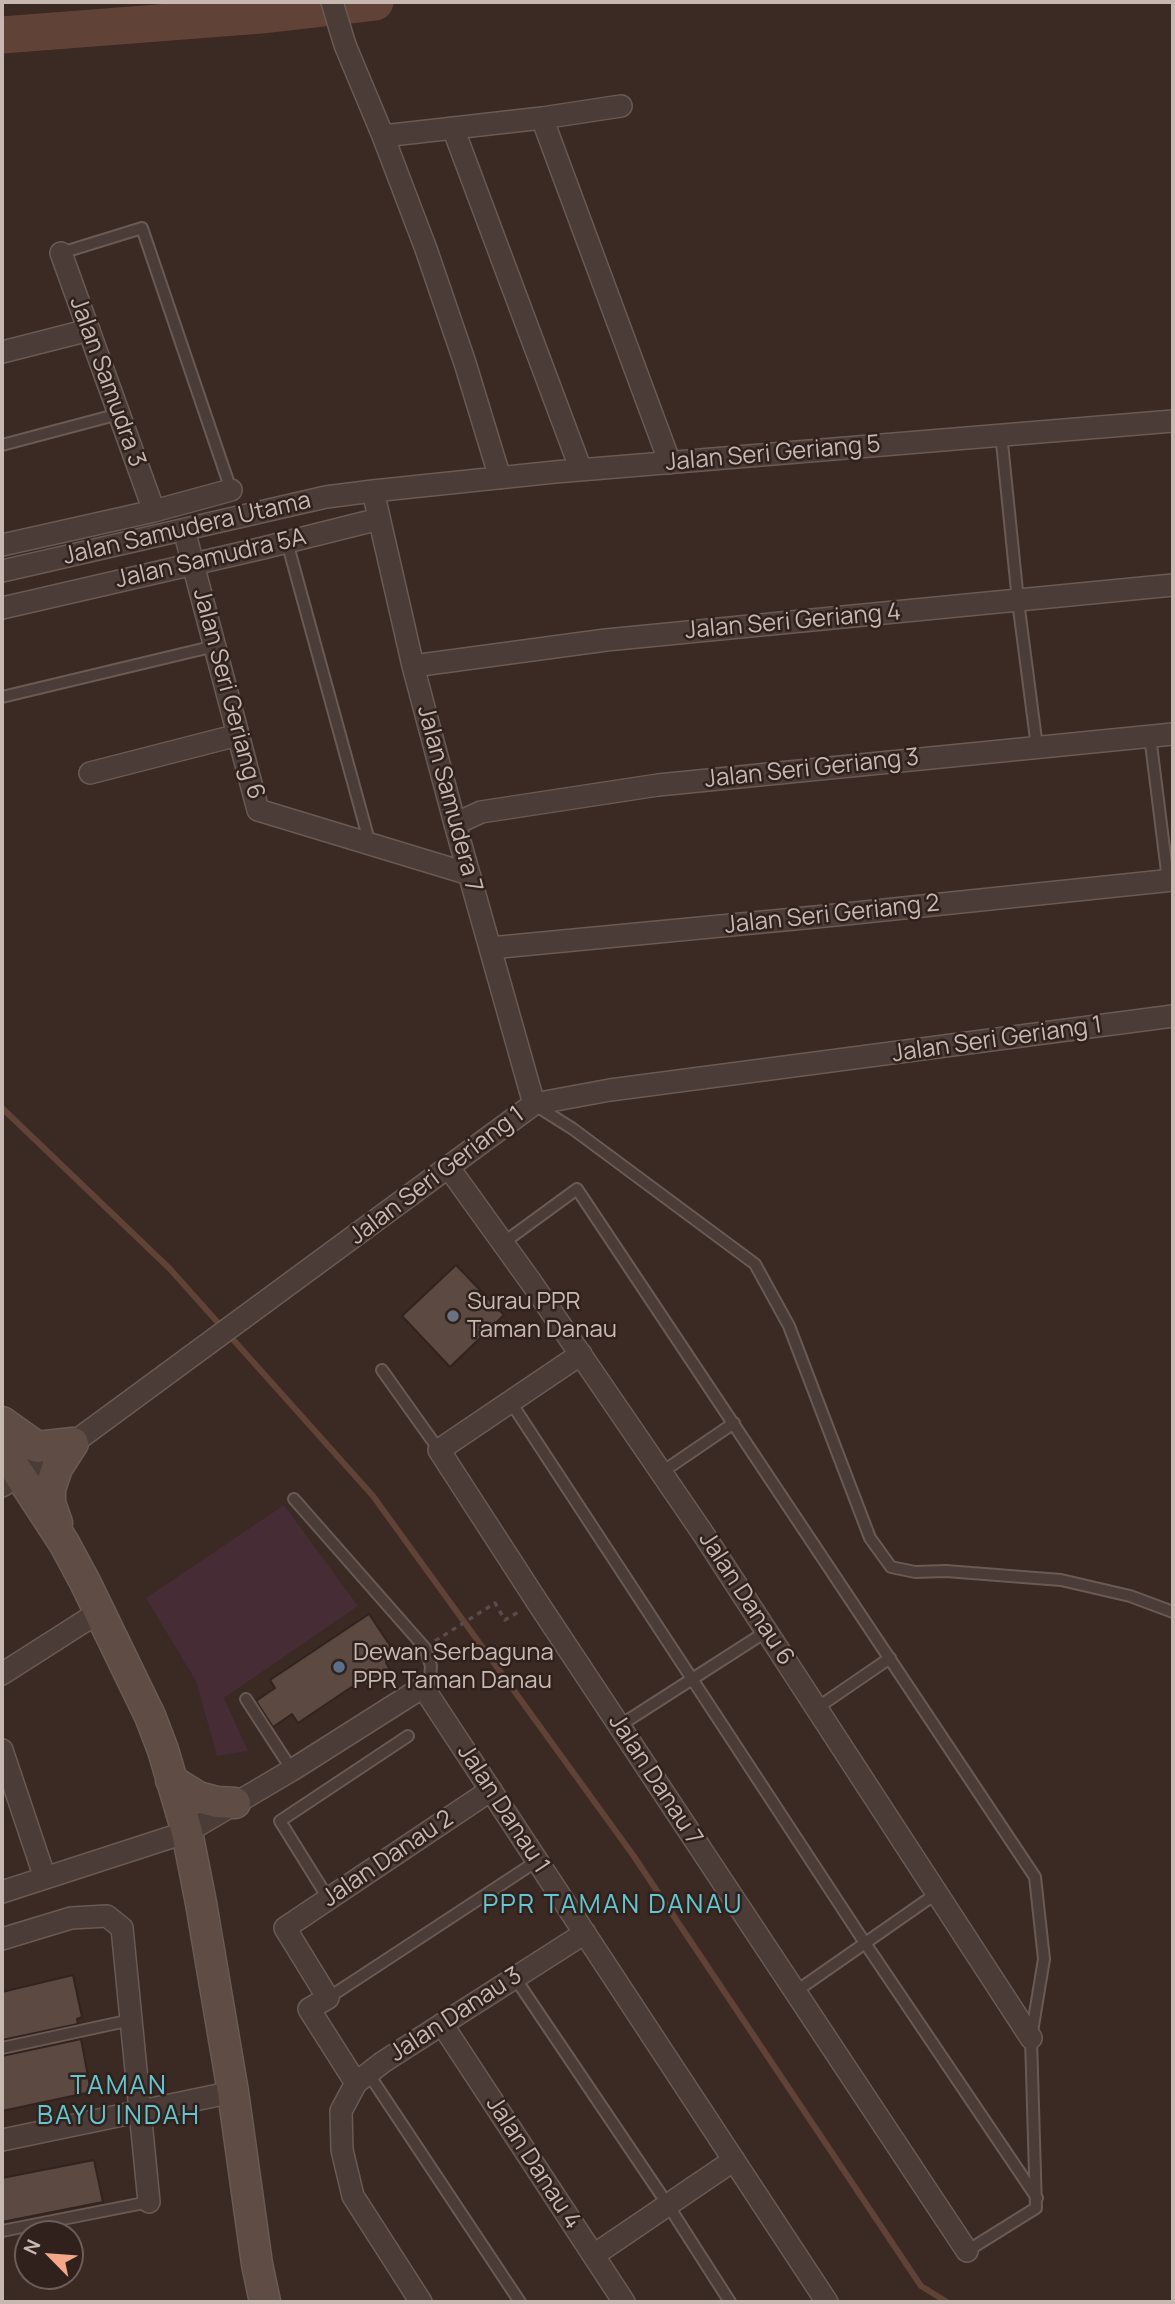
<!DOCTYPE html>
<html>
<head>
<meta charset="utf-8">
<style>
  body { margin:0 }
  #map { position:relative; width:1175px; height:2304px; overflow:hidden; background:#3b2923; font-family:Manrope,sans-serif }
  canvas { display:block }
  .frame { position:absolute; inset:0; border:4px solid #c7b8b2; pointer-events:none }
  .north { position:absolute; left:14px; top:2220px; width:70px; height:70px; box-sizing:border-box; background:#30211c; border:2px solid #6c5d58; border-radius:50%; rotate:295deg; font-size:19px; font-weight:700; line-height:28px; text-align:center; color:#c7b8b2 }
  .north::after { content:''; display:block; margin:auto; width:24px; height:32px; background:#f5a789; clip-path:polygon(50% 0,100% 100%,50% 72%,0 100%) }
</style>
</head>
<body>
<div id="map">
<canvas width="1175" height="2304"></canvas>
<div class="frame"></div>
<div class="north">N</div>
</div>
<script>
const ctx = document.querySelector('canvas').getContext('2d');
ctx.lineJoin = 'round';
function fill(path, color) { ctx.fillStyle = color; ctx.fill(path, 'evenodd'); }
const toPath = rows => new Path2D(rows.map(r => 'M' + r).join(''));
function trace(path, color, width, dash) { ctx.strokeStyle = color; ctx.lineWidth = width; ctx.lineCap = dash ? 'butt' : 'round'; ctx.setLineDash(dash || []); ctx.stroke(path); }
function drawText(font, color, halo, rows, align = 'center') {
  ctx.font = font + ' Manrope,sans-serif'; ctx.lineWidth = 5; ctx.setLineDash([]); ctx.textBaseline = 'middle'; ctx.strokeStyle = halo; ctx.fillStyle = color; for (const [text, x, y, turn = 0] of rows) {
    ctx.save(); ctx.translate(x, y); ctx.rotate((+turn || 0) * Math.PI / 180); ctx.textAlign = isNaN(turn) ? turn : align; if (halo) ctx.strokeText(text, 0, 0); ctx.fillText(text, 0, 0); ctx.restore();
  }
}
const green = toPath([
  [284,1505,358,1606,224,1698,248,1751,217,1756,196,1681,146,1598]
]);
const stream = toPath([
  [2,1108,170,1269,373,1496,633,1855,921,2286,947,2302]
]);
const river = toPath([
  [2,35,261,15,375,2]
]);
const building = toPath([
  [456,1265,504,1315,450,1367,402,1316,456,1265],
  [369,1614,397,1656,386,1663,391,1671,367,1687,362,1680,298,1723,292,1714,273,1727,256,1701,275,1688,270,1680,369,1614],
  [73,1975,82,2017,77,2019,78,2024,2,2040,2,1992,73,1975],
  [81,2039,91,2092,2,2111,2,2056,81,2039],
  [94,2160,103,2202,2,2222,2,2178,94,2160]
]);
const path = toPath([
  [435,1641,495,1603,505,1620,520,1611]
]);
const lane = toPath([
  [61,253,142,228,231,490],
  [1001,433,1018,601,1037,747],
  [2,445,119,414],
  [287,542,370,844],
  [2,697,215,646],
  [1150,736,1168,880],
  [535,1105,573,1129,755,1264,789,1326,870,1538,891,1567,915,1572,946,1571,1061,1580,1130,1596,1173,1612],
  [503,1243,577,1189,1035,1877,1044,1959,1031,2038,1036,2208,967,2251],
  [382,1370,439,1450],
  [510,1401,865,1943,1037,2198],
  [662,1472,734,1423],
  [294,1499,425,1648,431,1666,430,1678,423,1687],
  [246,1699,292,1770],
  [817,1708,890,1658],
  [619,1726,767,1631],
  [328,1898,280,1821,408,1736],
  [515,1978,668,2205,730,2302],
  [795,1992,937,1893],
  [328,1998,537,1861],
  [2,2048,131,2020],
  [368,2073,520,2302],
  [2,2231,149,2202]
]);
const street = toPath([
  [332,2,345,45,383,136,426,249,465,363,500,478],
  [542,118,670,463],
  [453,128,581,470],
  [383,136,542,118,621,106],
  [61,253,154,511],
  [2,352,89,330],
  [373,491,413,666,455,824,534,1104],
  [184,530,258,810,469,874],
  [2,545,154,511,231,490],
  [2,571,326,497,373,491,555,472,1173,421],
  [2,608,263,548,379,519],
  [413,666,606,640,1173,585],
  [90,773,238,735],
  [455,824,481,812,658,785,1173,734],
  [490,948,836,915,1173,880],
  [449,1168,531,1282,702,1532,1031,2038],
  [581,1354,439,1450,536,1600,967,2251],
  [2,1486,73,1443,534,1104,610,1090,1173,1016],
  [2,1674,99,1612],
  [2,1750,45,1878],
  [2,1892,187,1832,292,1770,423,1687,827,2302],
  [2,1939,71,1918,107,1916,122,1928,149,2202],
  [442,2024,624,2302],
  [356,2083,309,2009,328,1998,285,1928,491,1790],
  [2,2140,233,2092],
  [594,2255,734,2160],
  [421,2302,353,2196,342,2150,341,2111,356,2083,383,2062,585,1933]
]);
const secondary = toPath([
  [2,1422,37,1447,73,1443],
  [2,1448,64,1543,85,1582,150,1716,163,1750,187,1832,201,1903,233,2092,257,2264,265,2302],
  [57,1523,50,1503,50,1489,57,1468,73,1443],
  [171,1780,198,1797,217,1802,235,1803]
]);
const markers = [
  [453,1316,7,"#6b7280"],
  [339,1667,7,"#5c6f8a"]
];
const streetNames = [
  ["Jalan Samudra 3",107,382,70],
  ["Jalan Seri Geriang 5",773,454,-5],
  ["Jalan Samudera Utama",187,529,-13],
  ["Jalan Samudra 5A",211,559,-13],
  ["Jalan Seri Geriang 4",793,622,-5],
  ["Jalan Seri Geriang 6",228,694,75],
  ["Jalan Seri Geriang 3",812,769,-6],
  ["Jalan Samudera 7",449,799,75],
  ["Jalan Seri Geriang 2",832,915,-6],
  ["Jalan Seri Geriang 1",997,1040,-8],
  ["Jalan Seri Geriang 1",437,1176,-37],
  ["Jalan Danau 6",746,1599,57],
  ["Jalan Danau 7",655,1780,57],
  ["Jalan Danau 1",503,1809,57],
  ["Jalan Danau 2",388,1859,-34],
  ["Jalan Danau 3",456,2015,-33],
  ["Jalan Danau 4",533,2163,57]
];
const poiNames = [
  ["Surau PPR",467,1302],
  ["Taman Danau",467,1330],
  ["Dewan Serbaguna",353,1653],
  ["PPR Taman Danau",353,1681]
];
const neighbourhoodNames = [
  ["PPR TAMAN DANAU",613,1906],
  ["TAMAN",119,2087],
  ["BAYU INDAH",119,2117]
];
fill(green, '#452c35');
trace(stream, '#614237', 6);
trace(river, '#614237', 37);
fill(building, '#5c4942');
trace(building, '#32231e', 2);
trace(lane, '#695a55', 14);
trace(street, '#695a55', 24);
trace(secondary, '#695a55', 33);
trace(path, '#5d484c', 3.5, [5, 5]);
trace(lane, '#4b3c37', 10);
trace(street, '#4b3c37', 21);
trace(secondary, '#5e4c45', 30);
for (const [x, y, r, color] of markers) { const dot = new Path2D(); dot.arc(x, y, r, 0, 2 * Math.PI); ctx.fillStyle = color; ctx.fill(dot); trace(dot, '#30211c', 2.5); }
drawText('24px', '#c7b8b2', '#30211c', streetNames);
drawText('24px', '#c7b8b2', '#30211c', poiNames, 'left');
ctx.letterSpacing = '2px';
drawText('26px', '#63c6d1', '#30211c', neighbourhoodNames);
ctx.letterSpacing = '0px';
</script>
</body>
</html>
